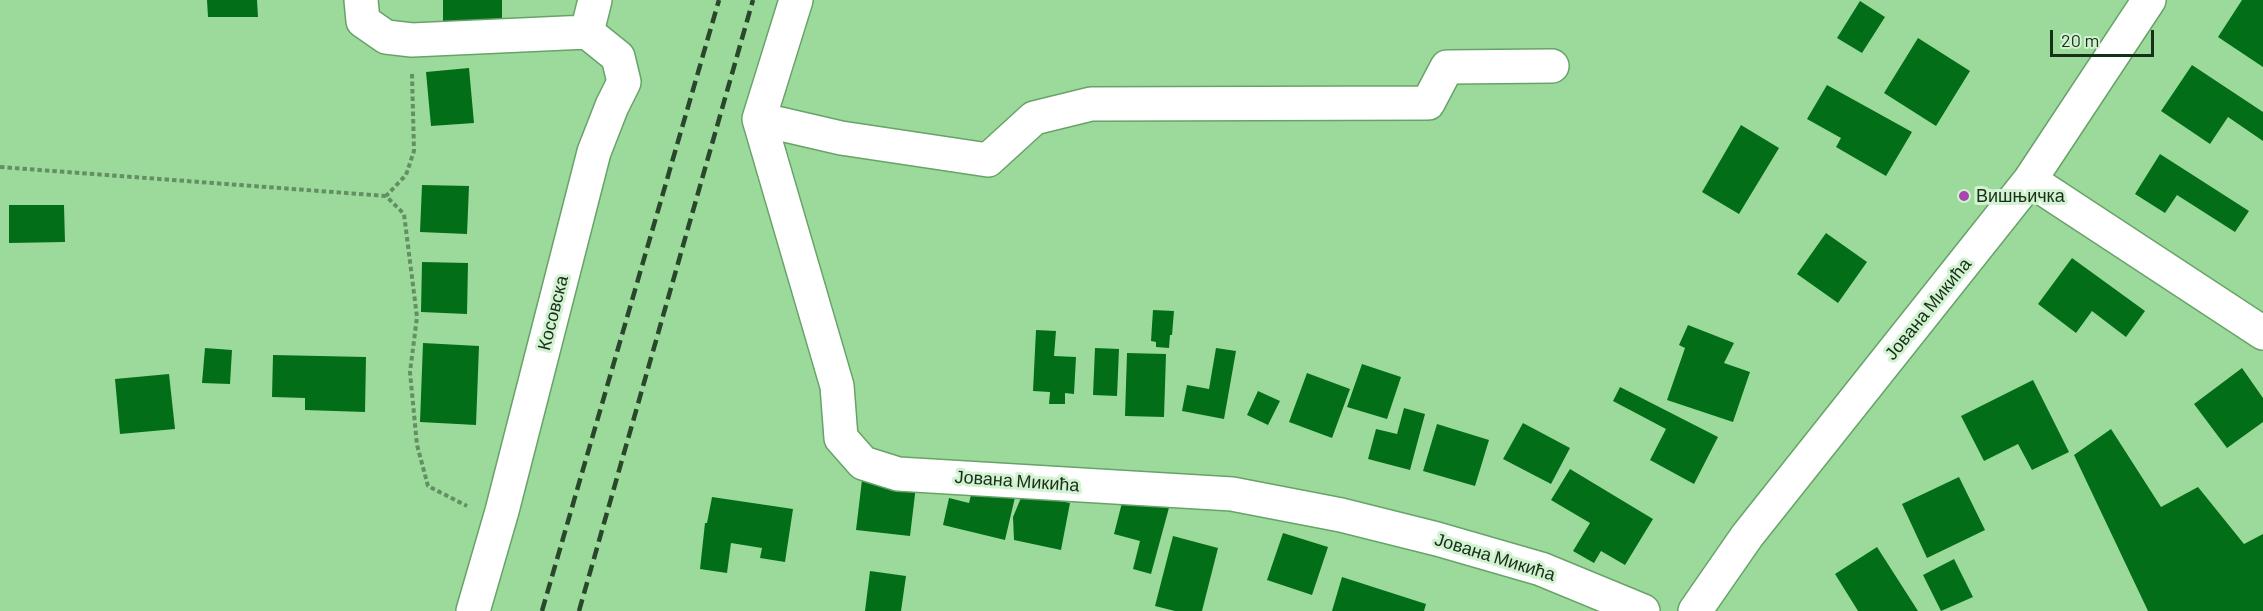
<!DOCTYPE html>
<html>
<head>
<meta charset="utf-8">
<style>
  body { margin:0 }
  #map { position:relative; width:2263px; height:611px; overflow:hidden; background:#9cda9c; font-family:Barlow,sans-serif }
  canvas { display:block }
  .scale { position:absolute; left:2050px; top:30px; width:104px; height:27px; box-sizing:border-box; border:3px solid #173018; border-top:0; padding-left:8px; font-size:18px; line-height:21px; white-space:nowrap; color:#173018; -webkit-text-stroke:4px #d3f2d2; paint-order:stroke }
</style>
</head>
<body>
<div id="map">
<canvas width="2263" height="611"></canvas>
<div class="scale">20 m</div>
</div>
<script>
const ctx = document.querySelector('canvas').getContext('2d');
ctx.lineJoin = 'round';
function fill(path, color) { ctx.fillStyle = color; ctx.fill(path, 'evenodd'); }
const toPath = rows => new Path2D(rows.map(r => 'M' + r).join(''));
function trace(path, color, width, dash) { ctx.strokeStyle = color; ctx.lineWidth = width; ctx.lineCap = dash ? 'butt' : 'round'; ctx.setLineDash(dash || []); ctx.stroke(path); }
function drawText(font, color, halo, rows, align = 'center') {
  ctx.font = font + ' Barlow,sans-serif'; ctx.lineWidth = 6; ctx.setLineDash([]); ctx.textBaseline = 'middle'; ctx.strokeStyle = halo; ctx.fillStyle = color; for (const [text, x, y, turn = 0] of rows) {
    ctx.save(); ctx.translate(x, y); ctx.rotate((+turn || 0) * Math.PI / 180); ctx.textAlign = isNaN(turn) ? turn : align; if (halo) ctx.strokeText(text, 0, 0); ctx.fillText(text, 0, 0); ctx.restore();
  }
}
const building = toPath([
  [207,0,257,0,258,17,208,17],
  [443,0,502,0,502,30,443,30],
  [2242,0,2263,0,2263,67,2218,37],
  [1860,1,1885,17,1862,53,1837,38],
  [1918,38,1970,71,1936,126,1884,93],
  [2192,65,2263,112,2263,141,2228,117,2210,144,2161,111],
  [469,68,474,123,431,126,426,72],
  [1827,85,1912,132,1886,176,1836,147,1841,138,1807,119],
  [1741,125,1779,148,1739,214,1702,192],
  [2160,154,2249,211,2235,232,2177,195,2165,213,2135,194],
  [422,185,469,186,467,234,420,232],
  [9,205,64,205,65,242,9,243],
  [1826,233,1867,262,1838,303,1797,274],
  [2072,258,2145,311,2126,337,2092,311,2076,333,2038,304],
  [422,262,468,263,467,314,421,312],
  [1153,310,1174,311,1172,335,1170,335,1169,348,1156,347,1156,342,1151,341],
  [1688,325,1734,343,1724,363,1750,372,1733,422,1667,400,1685,348,1679,345],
  [1036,330,1056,331,1054,356,1076,357,1074,394,1065,393,1065,404,1049,404,1050,392,1033,391],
  [423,343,479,346,476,425,420,422],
  [205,348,232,350,230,384,202,383],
  [1095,348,1119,349,1117,396,1093,395],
  [1216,348,1236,351,1224,419,1182,411,1187,385,1209,389],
  [1127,353,1166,354,1164,417,1125,416],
  [273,355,366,357,365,412,305,410,305,398,272,397],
  [1362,364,1401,377,1387,419,1347,407],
  [2242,368,2263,398,2263,422,2227,448,2194,404],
  [1307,373,1350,389,1332,438,1289,422],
  [169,374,175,429,120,434,115,379],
  [2033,380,2069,452,2032,470,2018,444,1984,461,1961,416],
  [1620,387,1718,437,1694,484,1650,460,1666,429,1613,401],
  [1258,391,1280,401,1268,425,1247,415],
  [1404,408,1425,414,1410,470,1368,459,1376,429,1397,434],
  [1523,423,1570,448,1551,484,1503,459],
  [1437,424,1489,440,1475,486,1423,471],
  [2111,429,2161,507,2198,487,2244,544,2263,534,2263,611,2148,611,2074,455],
  [1570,469,1653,519,1625,565,1601,551,1594,563,1573,551,1590,523,1551,500],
  [1959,477,1985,530,1927,558,1902,504],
  [862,480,916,486,910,536,856,530],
  [974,483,1016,493,1005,540,943,525,949,498,969,503],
  [1125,491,1170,504,1151,574,1133,569,1140,541,1114,534],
  [1023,493,1070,503,1061,550,1014,540,1013,517],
  [712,497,793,509,785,562,760,558,762,548,731,543,727,573,700,569,705,523,707,523],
  [1283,533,1328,547,1312,595,1267,580],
  [1173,536,1218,548,1202,611,1175,611,1155,606],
  [1877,547,1918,611,1858,611,1835,574],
  [1954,559,1973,597,1941,611,1923,575],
  [870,571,906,576,901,611,865,611],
  [1342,577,1426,604,1424,611,1332,611]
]);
const path = toPath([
  [412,74,414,151,406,175,386,196,404,214,417,317,410,372,417,445,428,486,467,506],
  [0,167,386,196]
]);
const minor = toPath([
  [361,0,363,21,386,37,412,40,587,32,618,57,624,82,612,106,594,152,502,511,473,611],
  [796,0,759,119,837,386,841,438,863,463,898,474,1232,494,1341,515,1437,539,1541,569,1643,611],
  [587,32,595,0],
  [759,119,841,138,988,160,1034,118,1091,104,1428,103,1447,67,1552,66],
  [2030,180,2263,333],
  [1695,611,1747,536,2030,180,2149,0]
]);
const rail = toPath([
  [542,611,719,0],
  [579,611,753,0]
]);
const markers = [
  [1964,196,6,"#a646ae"]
];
const poiNames = [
  ["Вишњичка",1976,196]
];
const streetNames = [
  ["Јована Микића",1928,309,-51],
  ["Косовска",553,313,-76],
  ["Јована Микића",1017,481,4],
  ["Јована Микића",1495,557,17]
];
fill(building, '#036e18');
trace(minor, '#67a368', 36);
trace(path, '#629063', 4, [4.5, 3]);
trace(minor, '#fff', 33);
trace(rail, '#29472a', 4.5, [12, 6]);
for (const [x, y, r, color] of markers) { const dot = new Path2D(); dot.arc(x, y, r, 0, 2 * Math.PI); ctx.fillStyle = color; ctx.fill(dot); trace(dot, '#d3f2d2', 2); }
drawText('18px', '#173018', '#d3f2d2', poiNames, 'left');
drawText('18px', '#173018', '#d3f2d2', streetNames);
</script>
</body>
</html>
